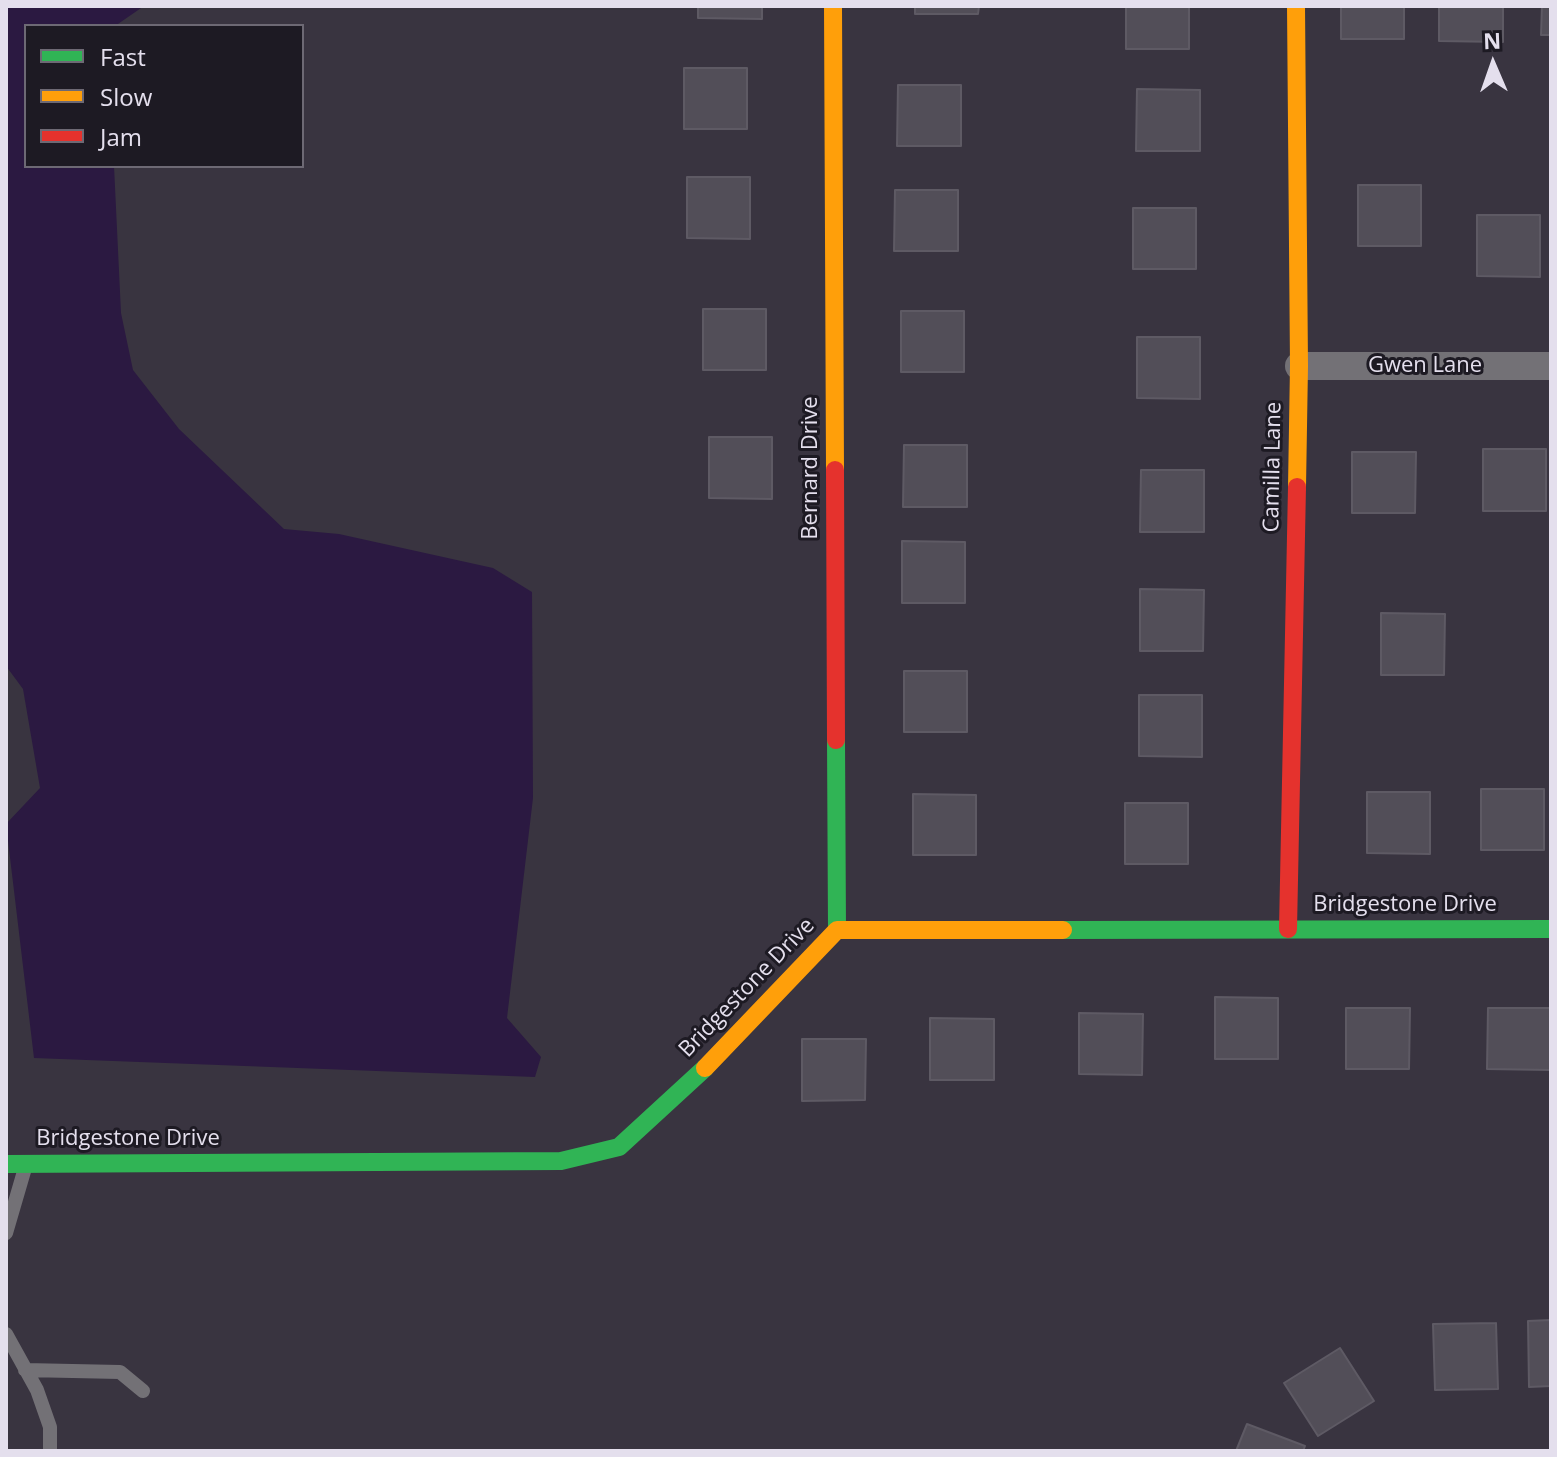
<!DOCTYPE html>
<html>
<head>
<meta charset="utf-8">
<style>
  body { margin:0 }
  #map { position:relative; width:1557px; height:1457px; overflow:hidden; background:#393440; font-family:"Open Sans",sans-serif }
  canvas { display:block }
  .frame { position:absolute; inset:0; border:8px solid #e4dfed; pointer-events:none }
  .legend { position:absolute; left:24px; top:24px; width:280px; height:144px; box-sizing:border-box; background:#1d1a23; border:2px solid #6d6974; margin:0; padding:10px 14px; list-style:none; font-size:24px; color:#e4dfed }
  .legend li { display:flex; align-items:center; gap:16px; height:40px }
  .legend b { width:40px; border:2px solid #6d6974 }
  .north { position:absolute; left:1453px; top:24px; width:80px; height:80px; -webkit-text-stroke:6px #1d1a23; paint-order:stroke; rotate:358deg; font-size:22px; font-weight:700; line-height:32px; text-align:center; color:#e4dfed }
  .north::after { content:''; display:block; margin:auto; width:28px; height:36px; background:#e4dfed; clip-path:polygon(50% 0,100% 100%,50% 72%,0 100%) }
</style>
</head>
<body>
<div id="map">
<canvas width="1557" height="1457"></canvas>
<div class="frame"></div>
<ul class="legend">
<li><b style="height:10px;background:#30b455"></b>Fast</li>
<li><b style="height:10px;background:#ff9f0a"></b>Slow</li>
<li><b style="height:10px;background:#e5322d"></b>Jam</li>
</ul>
<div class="north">N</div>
</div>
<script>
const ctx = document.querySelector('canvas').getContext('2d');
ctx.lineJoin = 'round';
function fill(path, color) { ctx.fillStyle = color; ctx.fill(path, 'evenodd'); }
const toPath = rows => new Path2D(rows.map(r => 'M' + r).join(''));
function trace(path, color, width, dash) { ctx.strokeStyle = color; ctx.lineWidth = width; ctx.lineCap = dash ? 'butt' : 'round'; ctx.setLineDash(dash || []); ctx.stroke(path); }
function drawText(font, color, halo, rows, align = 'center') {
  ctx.font = font + ' "Open Sans",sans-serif'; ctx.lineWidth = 6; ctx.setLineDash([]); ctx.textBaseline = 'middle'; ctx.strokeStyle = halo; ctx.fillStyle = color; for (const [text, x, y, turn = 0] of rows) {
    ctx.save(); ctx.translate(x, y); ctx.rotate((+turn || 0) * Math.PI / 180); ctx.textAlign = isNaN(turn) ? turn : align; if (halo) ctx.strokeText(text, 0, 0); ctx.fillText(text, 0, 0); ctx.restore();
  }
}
const water = toPath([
  [6,6,144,6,115,26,26,26,26,166,114,166,121,313,133,370,179,429,284,529,339,534,493,568,532,592,533,798,507,1018,541,1057,535,1077,34,1058,6,824,40,788,23,689,6,666]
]);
const building = toPath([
  [698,6,762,6,762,19,698,18,698,6],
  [915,6,979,6,978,14,915,14,915,6],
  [1126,6,1189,6,1189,49,1126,49,1126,6],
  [1341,6,1404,6,1404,39,1341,39,1341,6],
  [1439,6,1503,6,1503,42,1439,41,1439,6],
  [1542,6,1551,6,1551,35,1541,35,1542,6],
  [684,68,747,68,747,129,684,129,684,68],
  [898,85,961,85,961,146,897,146,898,85],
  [1137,89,1200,90,1200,151,1136,151,1137,89],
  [687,177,750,177,750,239,687,238,687,177],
  [1358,185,1421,185,1421,246,1358,246,1358,185],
  [895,190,958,190,958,251,894,251,895,190],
  [1133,208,1196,208,1196,269,1133,269,1133,208],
  [1477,215,1540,215,1540,277,1477,276,1477,215],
  [703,309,766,309,766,370,703,370,703,309],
  [901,311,964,311,964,372,901,372,901,311],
  [1137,337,1200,337,1200,399,1137,398,1137,337],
  [709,437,772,437,772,499,709,498,709,437],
  [904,445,967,445,967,507,903,507,904,445],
  [1483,449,1546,449,1546,511,1483,511,1483,449],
  [1352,452,1416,452,1415,513,1352,513,1352,452],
  [1141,470,1204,470,1204,532,1140,532,1141,470],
  [902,541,965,542,965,603,902,603,902,541],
  [1140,589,1204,590,1203,651,1140,651,1140,589],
  [1381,613,1445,614,1444,675,1381,675,1381,613],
  [904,671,967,671,967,732,904,732,904,671],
  [1139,695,1202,695,1202,757,1139,756,1139,695],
  [1481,789,1544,789,1544,850,1481,850,1481,789],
  [1367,792,1430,792,1430,854,1367,853,1367,792],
  [913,794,976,795,976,855,913,855,913,794],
  [1125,803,1188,803,1188,864,1125,864,1125,803],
  [1215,997,1278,998,1278,1059,1215,1059,1215,997],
  [1346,1008,1410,1008,1409,1069,1346,1069,1346,1008],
  [1488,1008,1551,1008,1551,1070,1487,1069,1488,1008],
  [1079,1013,1143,1014,1142,1075,1079,1074,1079,1013],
  [930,1018,994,1019,994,1080,930,1080,930,1018],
  [802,1039,866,1039,865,1100,802,1101,802,1039],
  [1551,1320,1551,1386,1529,1387,1528,1321,1551,1320],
  [1496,1323,1498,1389,1435,1390,1433,1324,1496,1323],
  [1340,1348,1374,1401,1318,1436,1284,1383,1340,1348],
  [1247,1424,1305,1446,1303,1451,1236,1451,1247,1424]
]);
const lane = toPath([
  [6,1233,25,1168],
  [6,1334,37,1390,50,1427,50,1451],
  [25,1370,120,1372,143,1391]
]);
const street = toPath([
  [1299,366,1551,366]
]);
const fast = toPath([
  [836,740,837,930],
  [1063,930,1551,929],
  [6,1164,561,1161,619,1147,705,1068]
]);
const slow = toPath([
  [833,6,835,470],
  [1296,6,1299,366,1297,487],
  [705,1068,837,930,1063,930]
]);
const jam = toPath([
  [835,470,836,740],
  [1288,929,1297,487]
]);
const streetNames = [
  ["Gwen Lane",1425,366],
  ["Camilla Lane",1273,467,-89],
  ["Bernard Drive",811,468,-90],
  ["Bridgestone Drive",1405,905],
  ["Bridgestone Drive",747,988,-46],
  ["Bridgestone Drive",128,1139]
];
fill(water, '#2b1941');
fill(building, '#524e58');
trace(building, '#5e5a64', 2);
trace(lane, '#737176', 14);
trace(street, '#737176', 28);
trace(fast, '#30b455', 18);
trace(slow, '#ff9f0a', 18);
trace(jam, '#e5322d', 18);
drawText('22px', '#e4dfed', '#1d1a23', streetNames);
</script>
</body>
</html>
